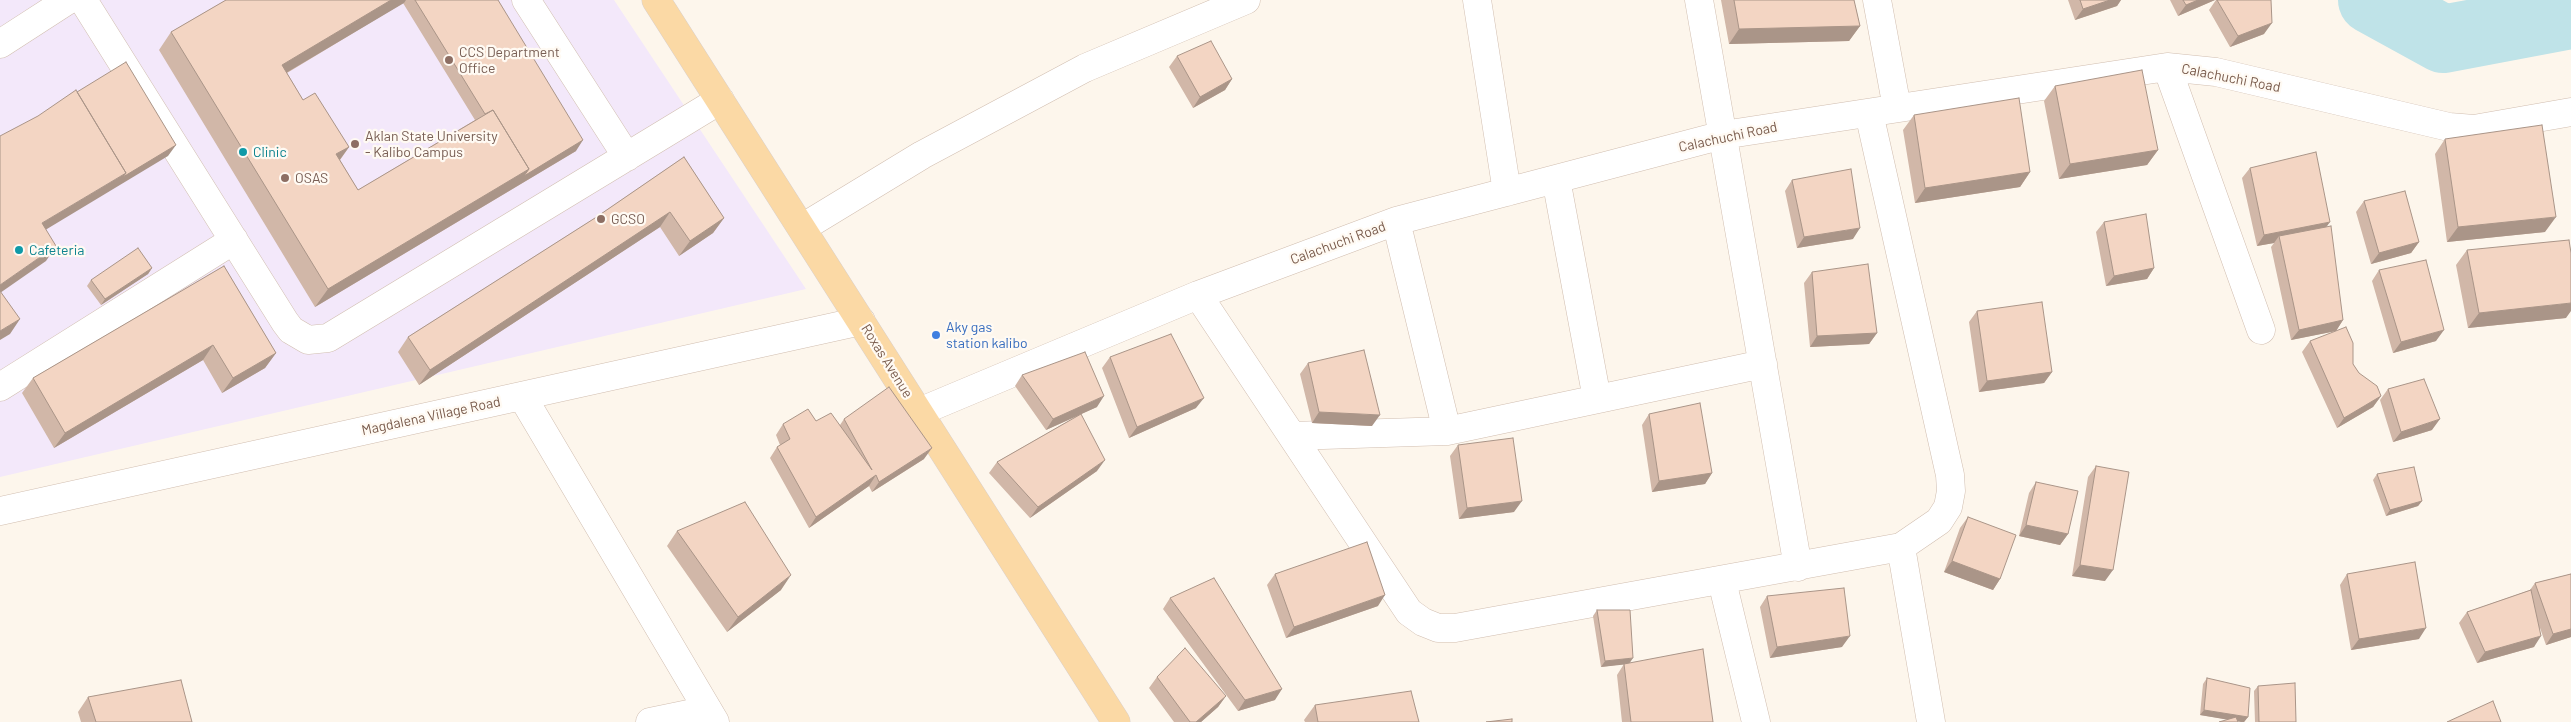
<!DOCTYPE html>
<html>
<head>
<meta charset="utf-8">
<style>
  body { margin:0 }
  canvas { display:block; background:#fdf6ec }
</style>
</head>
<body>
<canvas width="2571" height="722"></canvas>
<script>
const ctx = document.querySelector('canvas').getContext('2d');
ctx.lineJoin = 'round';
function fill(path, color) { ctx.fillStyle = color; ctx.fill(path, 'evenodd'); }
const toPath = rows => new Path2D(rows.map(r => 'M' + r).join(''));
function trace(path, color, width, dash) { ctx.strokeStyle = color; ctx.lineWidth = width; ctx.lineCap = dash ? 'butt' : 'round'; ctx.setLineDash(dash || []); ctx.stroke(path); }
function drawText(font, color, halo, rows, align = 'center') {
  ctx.font = font + ' Barlow,sans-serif'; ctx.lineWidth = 4.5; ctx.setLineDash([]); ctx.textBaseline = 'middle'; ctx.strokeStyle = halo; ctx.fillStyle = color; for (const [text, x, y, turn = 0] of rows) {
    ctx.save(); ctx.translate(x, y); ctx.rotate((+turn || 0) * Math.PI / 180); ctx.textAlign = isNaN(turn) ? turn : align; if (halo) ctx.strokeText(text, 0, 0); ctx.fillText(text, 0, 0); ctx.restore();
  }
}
const education = toPath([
  [0,0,614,0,806,289,0,477]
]);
const river = toPath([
  [2372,0,2443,39,2571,15]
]);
const minor = toPath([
  [83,0,285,322,291,330,308,340,328,338,720,100],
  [526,0,627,157],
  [1477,0,1507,192],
  [1699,0,1798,567],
  [1877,0,1897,108],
  [0,44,68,0],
  [2167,67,2261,330],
  [1556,179,1597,399],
  [1396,221,1447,431],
  [802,228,922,155,1085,68,1246,0],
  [1198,295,1409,612,1423,622,1438,628,1455,628,1901,547,1939,521,1948,507,1951,491,1950,475,1869,113],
  [0,387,234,240],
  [522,396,715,722],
  [919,412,1198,295,1396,221,1723,135,2167,67,2216,72,2449,127,2474,129,2571,112],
  [1292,436,1447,431,1763,364],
  [0,511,861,321],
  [1901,547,1931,722],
  [1722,581,1756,722],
  [650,722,708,710]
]);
const major = toPath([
  [656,0,1116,722]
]);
const wall = toPath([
  [226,0,498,0,576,151,315,307,159,50,171,32],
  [403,3,475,120,358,190,340,160,349,147,303,100,287,73],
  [1721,0,1854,0,1860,26,1849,41,1729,44],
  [2068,0,2121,0,2117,6,2075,20],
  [2170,0,2215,0,2178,16],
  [2216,0,2271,0,2264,34,2230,47,2209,10],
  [1177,56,1232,79,1225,90,1193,108,1169,67],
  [2055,86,2158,150,2147,165,2059,179,2044,101],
  [1914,115,2030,172,2020,187,1915,203,1903,130],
  [2445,139,2545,232,2447,242,2435,154],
  [684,157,724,218,713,233,679,256,660,227,419,385,398,352,408,337,595,218],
  [2250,168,2327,227,2343,320,2336,331,2291,340,2271,247,2274,243,2257,246,2242,178],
  [1792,180,1853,239,1797,248,1785,191],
  [2364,201,2419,242,2411,253,2371,264,2356,212],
  [2104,222,2154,268,2147,279,2106,286,2096,232],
  [2467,250,2566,318,2468,328,2456,265],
  [224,266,276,353,265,368,222,393,203,360,54,448,22,393,33,378],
  [152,268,148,274,101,305,87,286,91,280],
  [2379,270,2436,341,2393,353,2372,281],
  [1812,272,1877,333,1869,344,1810,347,1804,283],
  [1977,311,2052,372,2044,383,1979,392,1969,322],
  [2310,341,2353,364,2359,373,2381,396,2373,407,2337,428,2302,352],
  [1110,357,1196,408,1129,438,1102,368],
  [1308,363,1372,426,1312,423,1300,374],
  [1022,375,1097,407,1081,414,1097,471,1030,518,989,473,997,462,1077,416,1046,430,1015,386],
  [2388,389,2432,430,2393,442,2380,400],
  [1649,414,1712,473,1705,484,1652,492,1642,425],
  [844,419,924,459,872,492,869,486,809,528,770,458,777,447,780,445,776,435,783,424,816,421,840,425],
  [1458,445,1514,512,1459,519,1450,456],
  [2096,466,2105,581,2072,576,2088,477],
  [2377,474,2422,501,2418,506,2386,516,2373,480],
  [2036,482,2068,534,2060,545,2019,536,2029,493],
  [1968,517,2000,579,1993,590,1944,572,1960,528],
  [677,531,781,590,727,632,667,546],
  [1275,574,1378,606,1286,638,1267,585],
  [2347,574,2419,639,2351,650,2340,585],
  [2571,574,2571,637,2546,645,2540,628,2534,647,2477,663,2459,623,2467,612,2530,590,2535,583],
  [1767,596,1842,647,1770,658,1760,607],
  [1170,598,1275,700,1238,711,1163,609],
  [1597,610,1629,663,1713,722,1622,722,1617,675,1624,664,1601,667,1593,616],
  [1157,677,1226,696,1218,707,1201,722,1174,722,1149,688],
  [2207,678,2248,717,2244,722,2200,715,2203,684],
  [2258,686,2296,722,2255,722,2254,691],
  [88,697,192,722,81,722,78,712],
  [1315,705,1419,722,1305,722,1304,720]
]);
const shadedWall = toPath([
  [391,0,406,0,404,3,269,83,282,65],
  [2110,0,2121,0,2117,6,2075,20,2083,9],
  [2198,0,2215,0,2178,16,2186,5],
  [2272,23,2264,34,2230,47,2238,36],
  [1860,26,1849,41,1729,44,1739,29],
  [1232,79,1225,90,1193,108,1200,97],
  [583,140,576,151,315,307,328,289,529,169],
  [176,145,168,156,32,238,42,223,126,173],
  [349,147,336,165,336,154],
  [2158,150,2147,165,2059,179,2070,164],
  [2030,172,2020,187,1915,203,1925,188],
  [670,212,660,227,419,385,430,370],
  [2556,217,2545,232,2447,242,2458,227],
  [724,218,713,233,679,256,690,241],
  [2330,222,2322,233,2279,236,2274,243,2257,246,2264,235],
  [1860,228,1853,239,1797,248,1804,237],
  [2419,242,2411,253,2371,264,2379,253],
  [56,246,46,261,0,293,0,285],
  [152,268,148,274,101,305,105,299],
  [2154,268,2147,279,2106,286,2114,276],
  [2571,303,2571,311,2566,318,2468,328,2479,313],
  [20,319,10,334,0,340,0,331],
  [2343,320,2336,331,2291,340,2299,330],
  [2444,330,2436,341,2393,353,2401,342],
  [1877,333,1869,344,1810,347,1817,336],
  [213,345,203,360,54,448,65,433],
  [276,353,265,368,222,393,233,378],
  [2052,372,2044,383,1979,392,1987,381],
  [1104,396,1097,407,1046,430,1053,419],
  [2381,396,2373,407,2337,428,2344,418],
  [1204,398,1196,408,1129,438,1137,427],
  [1319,412,1380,415,1372,426,1312,423],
  [2440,419,2432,430,2393,442,2401,432],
  [932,448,924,459,872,492,879,482],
  [1105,460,1097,471,1030,518,1038,507],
  [1712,473,1705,484,1652,492,1659,481],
  [876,475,869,486,809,528,816,517],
  [1522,501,1514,512,1459,519,1467,508],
  [2422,501,2418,506,2386,516,2390,510],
  [2026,525,2068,534,2060,545,2019,536],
  [1952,561,2000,579,1993,590,1944,572],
  [2080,565,2113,570,2105,581,2072,576],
  [791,575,781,590,727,632,738,617],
  [1385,595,1378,606,1286,638,1294,627],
  [2426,628,2419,639,2351,650,2359,639],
  [2571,629,2571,637,2546,645,2553,634],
  [1850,636,1842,647,1770,658,1777,647],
  [2541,636,2534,647,2477,663,2485,652],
  [1633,658,1629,664,1601,667,1605,661],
  [1282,689,1275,700,1238,711,1245,700],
  [1226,696,1218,707,1201,722,1196,722],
  [2204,710,2248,717,2244,722,2241,722,2200,715]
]);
const building = toPath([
  [226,0,391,0,282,65,303,100,315,93,349,147,336,154,358,190,493,110,529,169,328,289,171,32,226,0],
  [415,0,498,0,583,140,524,176,529,169,493,110,485,114,415,0],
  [1734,0,1854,0,1860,26,1739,29,1734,0],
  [2080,0,2110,0,2083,9,2080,0],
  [2183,0,2198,0,2186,5,2183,0],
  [2217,0,2271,0,2272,23,2238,36,2217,0],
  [1211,41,1232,79,1200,97,1177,56,1211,41],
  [126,62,176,145,123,177,126,173,77,92,126,62],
  [2142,70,2158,150,2070,164,2055,86,2142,70],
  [76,90,126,173,42,223,56,246,0,285,0,136,38,116,76,90],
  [2019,98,2030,172,1925,188,1914,115,2019,98],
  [2542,125,2556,217,2458,227,2445,139,2542,125],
  [2316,152,2330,222,2264,235,2250,168,2316,152],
  [684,157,724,218,690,241,670,212,430,370,408,337,595,218,684,157],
  [1851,169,1860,228,1804,237,1792,180,1851,169],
  [2405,191,2419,242,2379,253,2364,201,2405,191],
  [2146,214,2154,268,2114,276,2104,222,2146,214],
  [2331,226,2343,320,2299,330,2279,236,2331,226],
  [2569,240,2571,253,2571,303,2479,313,2467,250,2569,240],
  [138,248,152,268,105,299,91,280,138,248],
  [2426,260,2444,330,2401,342,2379,270,2426,260],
  [1868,264,1877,333,1817,336,1812,272,1868,264],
  [224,266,276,353,233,378,213,345,65,433,33,378,224,266],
  [0,291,20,319,0,331,0,291],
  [2042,302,2052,372,1987,381,1977,311,2042,302],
  [2346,327,2353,343,2353,364,2359,373,2377,386,2381,396,2344,418,2310,341,2346,327],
  [1171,334,1204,398,1137,427,1110,357,1171,334],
  [1364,350,1380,415,1319,412,1308,363,1364,350],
  [1085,352,1104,396,1053,419,1022,375,1085,352],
  [2424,379,2440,419,2401,432,2388,389,2424,379],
  [889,387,932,448,879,482,876,475,816,517,777,447,790,439,783,424,808,409,816,421,831,413,872,470,844,419,889,387],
  [1700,403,1712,473,1659,481,1649,414,1700,403],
  [1081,414,1105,460,1038,507,997,462,1081,414],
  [1513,438,1522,501,1467,508,1458,445,1513,438],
  [2096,466,2129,472,2113,570,2080,565,2096,466],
  [2414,467,2422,501,2390,510,2377,474,2414,467],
  [2036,482,2078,491,2068,534,2026,525,2036,482],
  [745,502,791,575,738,617,677,531,745,502],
  [1968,517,2016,535,2000,579,1952,561,1968,517],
  [1367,542,1385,595,1294,627,1275,574,1367,542],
  [2415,562,2426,628,2359,639,2347,574,2415,562],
  [2571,574,2571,629,2553,634,2535,583,2571,574],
  [1214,578,1282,689,1245,700,1170,598,1214,578],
  [1844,588,1850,636,1777,647,1767,596,1844,588],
  [2531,590,2541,636,2485,652,2467,612,2531,590],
  [1597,610,1630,610,1633,658,1605,661,1597,610],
  [1185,648,1226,696,1196,722,1190,722,1157,677,1185,648],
  [1703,649,1713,722,1631,722,1624,664,1703,649],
  [2207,678,2250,688,2248,717,2204,710,2207,678],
  [181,680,192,722,96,722,88,697,181,680],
  [2295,683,2296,722,2259,722,2258,686,2295,683],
  [1411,691,1419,722,1318,722,1315,705,1411,691],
  [2493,701,2501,722,2447,722,2493,701],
  [2236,717,2238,722,2219,722,2236,717],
  [1512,719,1512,722,1486,722,1512,719]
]);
const markers = [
  [449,60,5,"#8d6e63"],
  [355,144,5,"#8d6e63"],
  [243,152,5,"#0f9aa8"],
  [285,178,5,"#8d6e63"],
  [601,219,5,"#8d6e63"],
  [19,250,5,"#0f9aa8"],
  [936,335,5,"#3f7fe0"]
];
const educationNames = [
  ["CCS Department",459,52],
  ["Office",459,68],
  ["Aklan State University",365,136],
  ["- Kalibo Campus",365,152],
  ["OSAS",295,178],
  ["GCSO",611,219]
];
const streetNames = [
  ["Calachuchi Road",2231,78,11],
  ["Calachuchi Road",1728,137,-12],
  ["Calachuchi Road",1338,243,-20],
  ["Roxas Avenue",887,361,58],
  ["Magdalena Village Road",431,416,-12]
];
const cultureNames = [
  ["Clinic",253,152],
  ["Cafeteria",29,250]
];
const shopNames = [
  ["Aky gas",946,327],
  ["station kalibo",946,343]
];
fill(education, '#f3e8fa');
trace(river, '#bfe3e8', 68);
trace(minor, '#d1beb0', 29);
trace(major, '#dad1cd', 29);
trace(minor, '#fff', 28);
trace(major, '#fbd9a5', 28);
fill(wall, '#d1b7a8');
fill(shadedWall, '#aa9588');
fill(building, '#f3d5c3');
trace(building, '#aa9588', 1);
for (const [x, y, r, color] of markers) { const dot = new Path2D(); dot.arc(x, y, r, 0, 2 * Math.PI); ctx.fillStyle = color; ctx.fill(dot); trace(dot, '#fffaf3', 2); }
drawText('14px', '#785e54', '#fffaf3', educationNames, 'left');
drawText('14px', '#7a5c4d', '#fffaf3', streetNames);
drawText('14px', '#0d838f', '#fffaf3', cultureNames, 'left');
drawText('14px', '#366cbe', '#fffaf3', shopNames, 'left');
</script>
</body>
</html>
